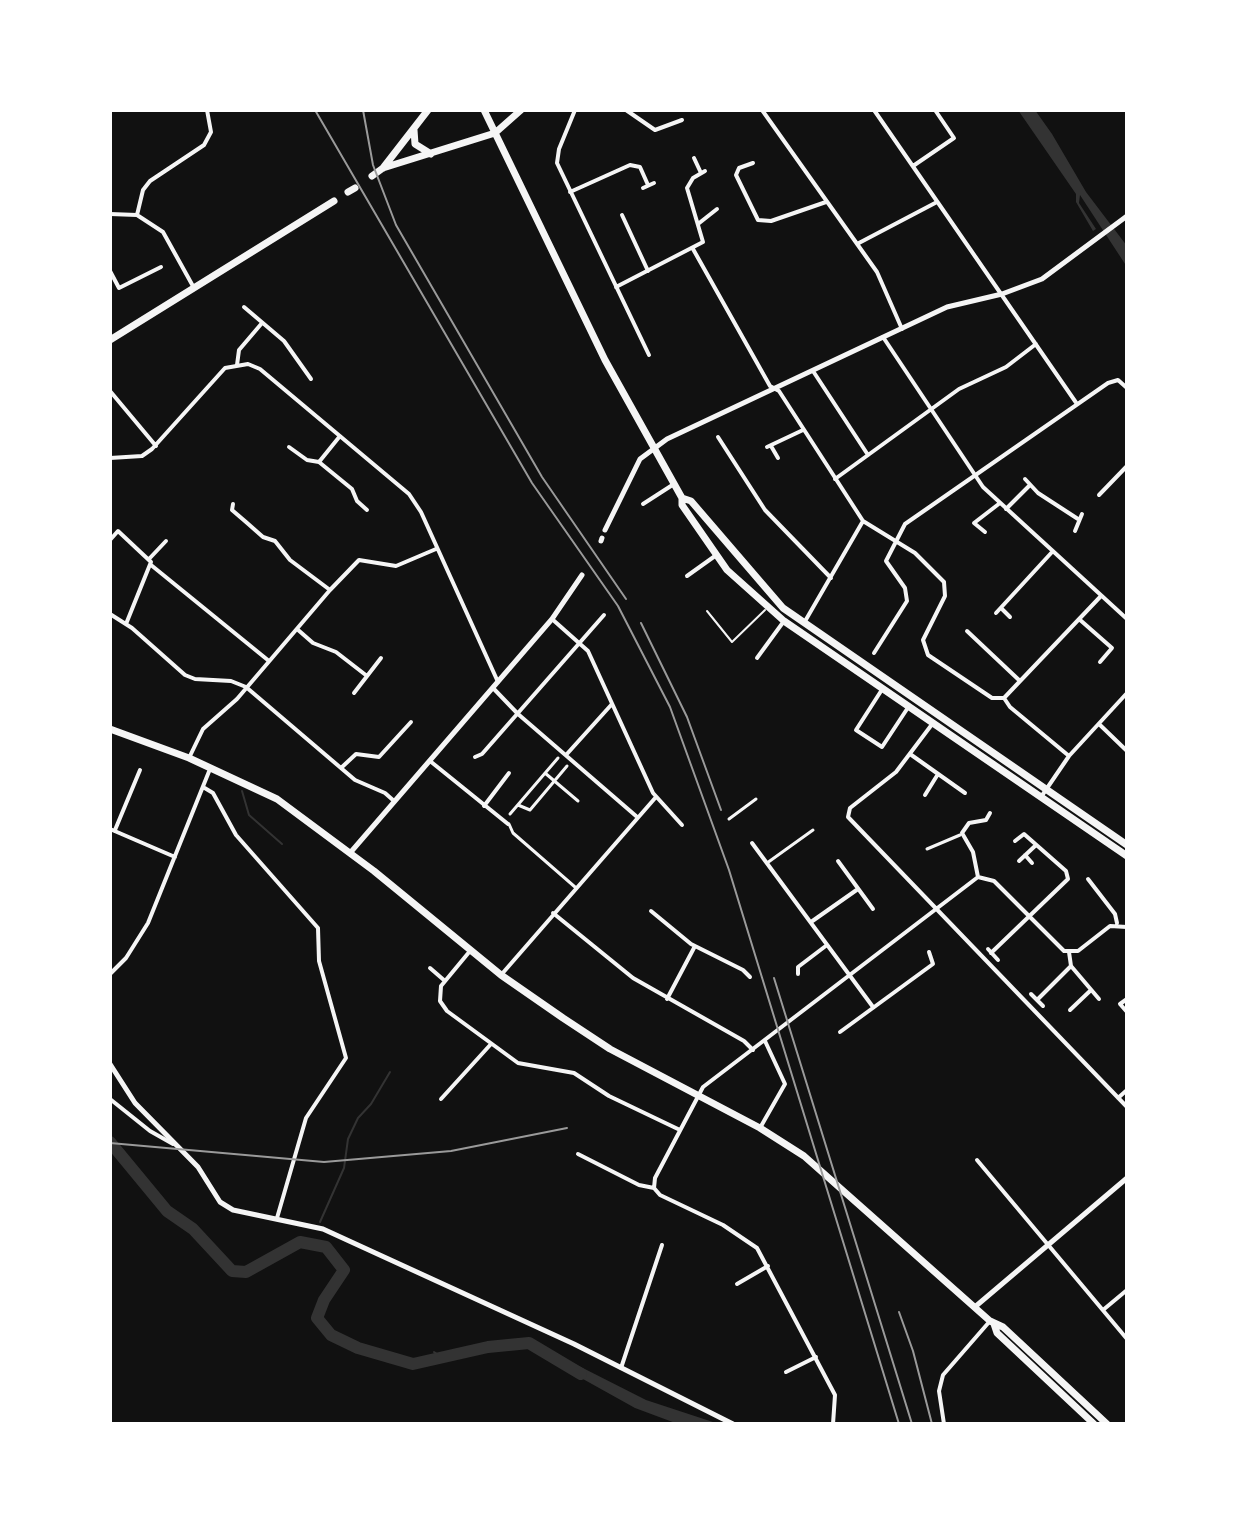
<!DOCTYPE html>
<html>
<head>
<meta charset="utf-8">
<style>
  body { margin:0 }
  #map { position:relative; width:1237px; height:1534px; overflow:hidden; background:#111; font-family:"Playfair Display",serif }
  canvas { display:block }
  .frame { position:absolute; inset:0; border:112px solid #fff; pointer-events:none }
</style>
</head>
<body>
<div id="map">
<canvas width="1237" height="1534"></canvas>
<div class="frame"></div>
</div>
<script>
const ctx = document.querySelector('canvas').getContext('2d');
ctx.lineJoin = 'round';
function fill(path, color) { ctx.fillStyle = color; ctx.fill(path, 'evenodd'); }
const toPath = rows => new Path2D(rows.map(r => 'M' + r).join(''));
function trace(path, color, width, dash) { ctx.strokeStyle = color; ctx.lineWidth = width; ctx.lineCap = dash ? 'butt' : 'round'; ctx.setLineDash(dash || []); ctx.stroke(path); }
const water = toPath([
  [1018,110,1035,110,1052,134,1086,192,1127,246,1127,267,1080,195,1079,203,1096,229,1093,231,1076,202,1076,194],
  [571,1362,646,1400,719,1424,678,1424,635,1408,565,1369]
]);
const stream = toPath([
  [242,791,249,815,282,844],
  [320,1222,344,1168,348,1139,358,1118,371,1104,390,1072],
  [434,1352,443,1358]
]);
const river = toPath([
  [110,1142,167,1211,193,1229,232,1271,246,1272,300,1242,326,1247,344,1270,324,1300,317,1318,331,1335,358,1348,413,1364,488,1347,529,1343,581,1374]
]);
const service = toPath([
  [707,611,732,642,765,610]
]);
const pedestrian = toPath([
  [545,773,578,801],
  [518,805,530,810,567,766],
  [510,814,558,758],
  [729,819,756,799],
  [509,824,513,833,575,887],
  [927,849,960,835],
  [767,863,813,830]
]);
const minor = toPath([
  [575,110,559,149,557,163,649,355],
  [626,110,655,130,682,120],
  [762,110,877,272,902,329],
  [874,110,1077,404],
  [694,158,701,173],
  [753,163,739,168,736,175,758,220,771,221,826,202],
  [913,166,954,138,935,110],
  [643,188,654,183],
  [570,192,630,165,640,167,648,185],
  [110,214,137,215,163,232,194,288],
  [137,215,143,190,150,181,204,145,211,132,207,110],
  [622,215,648,271],
  [698,224,717,209],
  [857,244,937,202],
  [693,249,770,386,779,391,863,521,915,553,944,582,945,596,923,640,928,655,992,698,1004,698,1101,596],
  [110,271,119,288,161,267],
  [616,287,703,242,687,188,693,178,705,171],
  [244,307,284,341,311,379],
  [883,337,983,487,1127,619],
  [237,365,239,350,262,323],
  [813,371,868,455],
  [110,391,156,446],
  [718,437,765,510,831,578],
  [771,446,778,458],
  [289,447,307,460,319,462,340,436],
  [767,447,803,430],
  [110,458,142,456,152,449,225,368,248,364,260,369,409,494,421,512,498,682],
  [319,462,352,489,357,501,367,510],
  [835,479,959,389,1006,367,1036,344],
  [1025,479,1038,493,1078,519],
  [1099,495,1127,466],
  [643,504,674,484],
  [1006,509,1030,485],
  [1075,531,1082,514],
  [985,532,974,523,1000,503],
  [110,540,118,531,151,562,126,624],
  [149,559,166,541],
  [151,565,269,661],
  [687,576,715,556],
  [330,590,359,560,396,566,436,549],
  [1001,608,1010,617],
  [996,613,1053,551],
  [110,614,132,628,185,675,195,679,231,681,246,687,355,780,385,793,394,801],
  [552,619,588,651,653,793,682,825],
  [1079,619,1112,648,1100,662],
  [804,623,863,521],
  [297,629,313,643,336,652,367,676],
  [967,631,1020,681],
  [874,653,907,601,905,588,886,561,905,524,1108,383,1118,380,1127,388],
  [757,658,784,621],
  [493,688,518,714,636,816],
  [883,688,856,730,882,747,909,706],
  [354,693,381,658],
  [1004,698,1010,707,1069,756],
  [933,723,896,772,850,808,848,817,1127,1107],
  [1099,724,1127,751],
  [910,754,965,793],
  [566,755,612,704],
  [475,757,482,754,604,615],
  [189,758,203,729,237,699,330,590,290,560,275,541,263,537,246,522,232,510,233,504],
  [430,761,508,824],
  [341,768,356,754,379,757,411,722],
  [203,787,213,793,236,835,318,928,319,961,346,1058,306,1118,277,1218],
  [925,795,938,774],
  [1041,797,1069,756,1127,693],
  [484,806,509,773],
  [110,829,175,857],
  [115,830,140,770],
  [752,843,873,1007],
  [1025,855,1032,863],
  [838,861,873,909],
  [1019,861,1035,846],
  [978,877,973,852,962,833,969,823,986,820,990,813],
  [1088,879,1115,914,1117,923],
  [651,911,691,944,743,970,750,977],
  [553,913,633,978,744,1041,753,1050],
  [811,922,858,889],
  [988,949,998,960],
  [470,951,441,986,440,1001,447,1011,518,1063,574,1073,609,1096,680,1130],
  [1069,952,1071,966,1099,999],
  [991,953,1068,879,1066,871,1024,834,1015,841],
  [430,968,445,981],
  [110,974,126,958,148,923,210,769],
  [798,974,798,967,827,945],
  [501,975,656,797],
  [1031,994,1043,1006],
  [667,999,695,946],
  [1127,999,1120,1004,1127,1012],
  [1037,1000,1071,966],
  [1070,1010,1091,990],
  [840,1032,933,964,929,952],
  [1118,1098,1127,1090],
  [110,1099,150,1131,173,1144],
  [441,1099,491,1044],
  [760,1128,785,1084,765,1041],
  [578,1154,639,1185,654,1188],
  [977,1160,1127,1339],
  [737,1284,768,1266],
  [1103,1310,1127,1290],
  [621,1368,662,1245],
  [786,1372,816,1357],
  [833,1424,835,1395,757,1248,723,1225,660,1195,654,1188,655,1178,703,1087,978,877,994,881,1064,951,1078,951,1110,926,1127,927],
  [944,1424,939,1391,943,1375,990,1321]
]);
const tertiary = toPath([
  [605,530,640,459,667,439,947,307,1002,294,1042,279,1127,216],
  [601,541,602,538],
  [350,853,552,619,582,575],
  [110,1064,135,1103,198,1167,220,1202,233,1210,323,1229,574,1344,733,1424],
  [976,1306,1127,1178]
]);
const trunk = toPath([
  [484,110,605,360,682,498,682,505,727,570,784,621,1127,856],
  [414,130,415,144,431,154],
  [383,168,428,110],
  [372,176,383,168,495,133,521,110],
  [348,192,355,188],
  [110,340,334,201],
  [682,498,691,501,783,608,1127,845],
  [110,729,189,758,277,799,374,871,501,975,563,1018,610,1049,760,1128,804,1156,990,1321,1003,1327,1107,1424],
  [994,1324,997,1333,1094,1424]
]);
const tram = toPath([
  [110,1143,324,1162,451,1151,567,1128],
  [899,1312,913,1351,932,1424]
]);
const rail = toPath([
  [315,110,532,483,618,606,670,707,729,870,899,1424],
  [363,110,373,165,396,225,542,477,626,599],
  [641,623,687,717,721,810],
  [774,978,912,1424]
]);
fill(water, '#333');
trace(stream, '#333', 2);
trace(river, '#333', 12);
trace(service, '#f5f5f5', 2);
trace(pedestrian, '#f5f5f5', 3);
trace(minor, '#f5f5f5', 4);
trace(tertiary, '#f5f5f5', 5);
trace(trunk, '#f5f5f5', 7);
trace(tram, '#9a9a9a', 2);
trace(rail, '#9a9a9a', 2);
</script>
</body>
</html>
